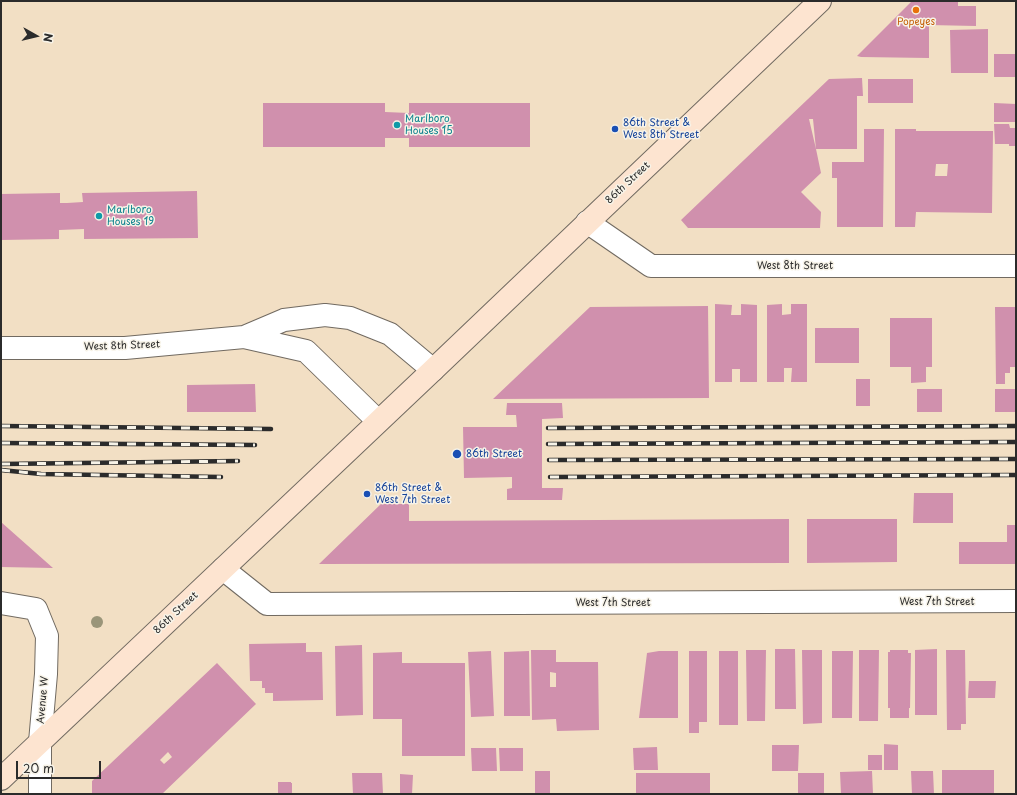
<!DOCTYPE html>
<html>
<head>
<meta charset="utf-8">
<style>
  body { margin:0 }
  #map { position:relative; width:1017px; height:795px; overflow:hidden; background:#f2dfc4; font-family:"Playpen Sans",sans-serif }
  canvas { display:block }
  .frame { position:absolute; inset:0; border:2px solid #2b2b2b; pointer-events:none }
  .north { position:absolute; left:16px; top:16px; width:40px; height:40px; -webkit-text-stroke:3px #f7f3e8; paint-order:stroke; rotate:98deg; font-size:11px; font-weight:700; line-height:16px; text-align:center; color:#2b2b2b }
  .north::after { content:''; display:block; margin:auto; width:14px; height:18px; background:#2b2b2b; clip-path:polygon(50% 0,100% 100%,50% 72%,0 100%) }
  .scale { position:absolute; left:16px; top:761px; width:85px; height:18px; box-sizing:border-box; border:2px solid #2b2b2b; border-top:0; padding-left:5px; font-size:12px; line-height:14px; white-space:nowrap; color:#2b2b2b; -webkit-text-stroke:3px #f7f3e8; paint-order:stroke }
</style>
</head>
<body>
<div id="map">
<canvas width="1017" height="795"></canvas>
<div class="frame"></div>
<div class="north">N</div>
<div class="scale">20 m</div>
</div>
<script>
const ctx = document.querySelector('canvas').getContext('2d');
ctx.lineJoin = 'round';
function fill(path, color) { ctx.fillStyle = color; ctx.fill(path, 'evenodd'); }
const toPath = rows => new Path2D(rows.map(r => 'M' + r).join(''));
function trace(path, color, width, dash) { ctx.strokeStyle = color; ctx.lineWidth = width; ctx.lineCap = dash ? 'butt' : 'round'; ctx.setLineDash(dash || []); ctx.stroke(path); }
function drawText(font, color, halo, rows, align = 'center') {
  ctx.font = font + ' "Playpen Sans",sans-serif'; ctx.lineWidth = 3; ctx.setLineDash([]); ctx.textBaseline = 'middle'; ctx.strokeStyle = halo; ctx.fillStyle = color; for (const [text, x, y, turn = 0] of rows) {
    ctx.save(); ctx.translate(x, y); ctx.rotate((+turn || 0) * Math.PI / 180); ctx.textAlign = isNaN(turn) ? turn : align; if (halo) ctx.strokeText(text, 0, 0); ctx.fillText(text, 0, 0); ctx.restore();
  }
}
const building = toPath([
  [912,1,958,1,958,6,976,6,976,26,929,25,929,58,861,57,857,56],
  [988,29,988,73,951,73,950,30],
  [994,54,1015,54,1015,77,994,77],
  [862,78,863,96,857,96,857,149,816,149,821,173,801,192,821,212,820,228,688,228,681,220,829,79],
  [809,119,813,119,816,149],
  [868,79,913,79,913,103,868,103],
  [263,103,385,103,385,112,409,113,409,103,530,103,530,147,409,147,409,138,385,138,385,147,263,147],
  [994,103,1016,104,1016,122,994,122],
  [994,124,1009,124,1010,128,1016,128,1016,146,1009,146,1009,144,995,144],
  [864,129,884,129,883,227,837,227,837,178,832,178,832,162,864,162],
  [895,129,916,129,916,131,993,131,992,213,916,212,915,227,895,227],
  [936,164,948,164,947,176,935,176],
  [197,191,198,238,84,239,84,229,59,230,59,239,1,240,1,194,60,193,60,203,67,203,83,202,82,193],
  [715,304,732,305,731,315,741,315,741,304,757,305,757,382,740,382,740,369,732,369,732,382,715,382],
  [782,304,782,315,791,314,791,304,807,304,807,382,791,382,792,368,784,368,784,382,767,382,767,305],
  [708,306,709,398,493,399,590,307],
  [995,307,1015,307,1016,367,1010,367,1010,373,1005,373,1005,384,996,384],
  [890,318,932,318,932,367,926,367,926,382,911,383,911,367,890,367],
  [815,328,859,328,859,363,815,363],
  [856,379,870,379,870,406,856,406],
  [255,384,256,412,187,412,187,385],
  [917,389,942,389,942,412,917,412],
  [995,389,1016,389,1016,412,995,412],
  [507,403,562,403,563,418,542,419,542,488,563,488,562,500,507,500,507,489,512,488,512,477,464,478,463,427,517,427,516,415,506,415],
  [914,493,953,493,953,523,913,523],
  [381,504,409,504,409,521,789,519,789,563,319,564],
  [807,519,897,519,897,562,807,563],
  [1,522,53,568,1,567],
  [1007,525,1016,525,1016,564,959,564,959,542,1007,542],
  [306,643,306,652,322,652,323,700,273,701,273,693,265,693,265,688,262,688,262,681,250,681,249,644],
  [362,645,363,715,336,716,335,646],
  [775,649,795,649,796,709,775,709],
  [937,649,937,715,915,715,915,650],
  [531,650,556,650,556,662,598,662,599,730,557,731,556,719,532,720],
  [550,672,556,673,556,687,550,687],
  [746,650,766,650,765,721,747,721],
  [802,650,822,650,822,723,803,724],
  [859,650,879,650,878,721,859,721],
  [890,650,908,650,908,653,911,653,910,708,909,708,909,718,890,718,890,708,888,708,888,652,890,652],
  [946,650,965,650,966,724,961,724,961,730,947,730],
  [491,651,494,716,471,717,468,652],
  [529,651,530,716,504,716,504,652],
  [659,651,678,651,678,718,639,718,647,653],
  [689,651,707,651,707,722,699,722,699,733,689,733],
  [719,651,738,651,738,725,719,725],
  [832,651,853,651,852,718,832,718],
  [402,652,402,663,465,663,465,756,402,756,402,719,373,719,373,653],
  [217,663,256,704,162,794,92,794,92,781],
  [168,752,172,757,164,764,160,760],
  [969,681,996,681,995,698,968,698],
  [884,744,898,745,898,770,884,770],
  [772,745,799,745,798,771,772,771],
  [657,747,658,770,634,770,633,748],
  [471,748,496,748,497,771,472,771],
  [499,748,523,748,523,771,500,771],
  [868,755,882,755,882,770,868,770],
  [942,770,994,770,994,794,942,794],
  [535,771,550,771,550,794,535,794],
  [872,771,873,794,841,794,840,772],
  [911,771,933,771,934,794,912,794],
  [352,773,382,773,383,794,353,794],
  [636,773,710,773,710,794,636,794],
  [798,773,824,773,824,794,798,794],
  [400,774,413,775,412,794,400,794],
  [278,782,291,782,291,783,292,783,292,794,278,794]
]);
const street = toPath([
  [587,222,651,266,1016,266],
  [244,337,284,320,325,315,350,318,390,334,433,370],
  [1,348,125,348,244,337,306,351,378,421],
  [223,569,267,604,1016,601],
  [1,603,36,609,47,636,46,674,40,742,40,794]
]);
const secondary = toPath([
  [1,779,433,370,820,1]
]);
const rail = toPath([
  [1,426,271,429],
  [548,428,1016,426],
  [1,443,255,445],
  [548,444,1016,442],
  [549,460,1016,459],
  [1,464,238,461],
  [1,470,41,474,221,477],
  [550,477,1016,475]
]);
const trees = [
  [97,622]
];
const markers = [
  [916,10,4,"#e8710a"],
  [397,125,4,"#0f9aa8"],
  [615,129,4,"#1a4fb4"],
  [99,216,4,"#0f9aa8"],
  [457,454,5,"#1a4fb4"],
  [367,494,4,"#1a4fb4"]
];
const foodNames = [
  ["Popeyes",916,22]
];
const cultureNames = [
  ["Marlboro",405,119],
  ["Houses 15",405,131],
  ["Marlboro",107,210],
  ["Houses 19",107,222]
];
const transitNames = [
  ["86th Street &",623,123],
  ["West 8th Street",623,135],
  ["86th Street",466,454],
  ["86th Street &",375,488],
  ["West 7th Street",375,500]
];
const streetNames = [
  ["86th Street",628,183,-43],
  ["West 8th Street",795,266],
  ["West 8th Street",122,346,-2],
  ["West 7th Street",937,602],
  ["West 7th Street",613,603],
  ["86th Street",176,613,-43],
  ["Avenue W",43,700,-85]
];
fill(building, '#d090ad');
trace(street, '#716a61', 24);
trace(secondary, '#716a61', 24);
trace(street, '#fff', 22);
trace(secondary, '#fde4d0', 22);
trace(rail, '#2b2b2b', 4.5);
trace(rail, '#f7f3e8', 3, [9]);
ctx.fillStyle = '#9a9579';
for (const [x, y] of trees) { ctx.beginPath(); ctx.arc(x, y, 6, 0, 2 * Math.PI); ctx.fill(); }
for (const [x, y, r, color] of markers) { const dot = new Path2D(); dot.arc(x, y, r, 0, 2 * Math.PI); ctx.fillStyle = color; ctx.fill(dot); trace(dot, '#f7f3e8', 1.5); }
drawText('10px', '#c56008', '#f7f3e8', foodNames);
drawText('10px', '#0d838f', '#f7f3e8', cultureNames, 'left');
drawText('10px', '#164399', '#f7f3e8', transitNames, 'left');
drawText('10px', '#2b2b2b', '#f7f3e8', streetNames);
</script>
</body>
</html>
